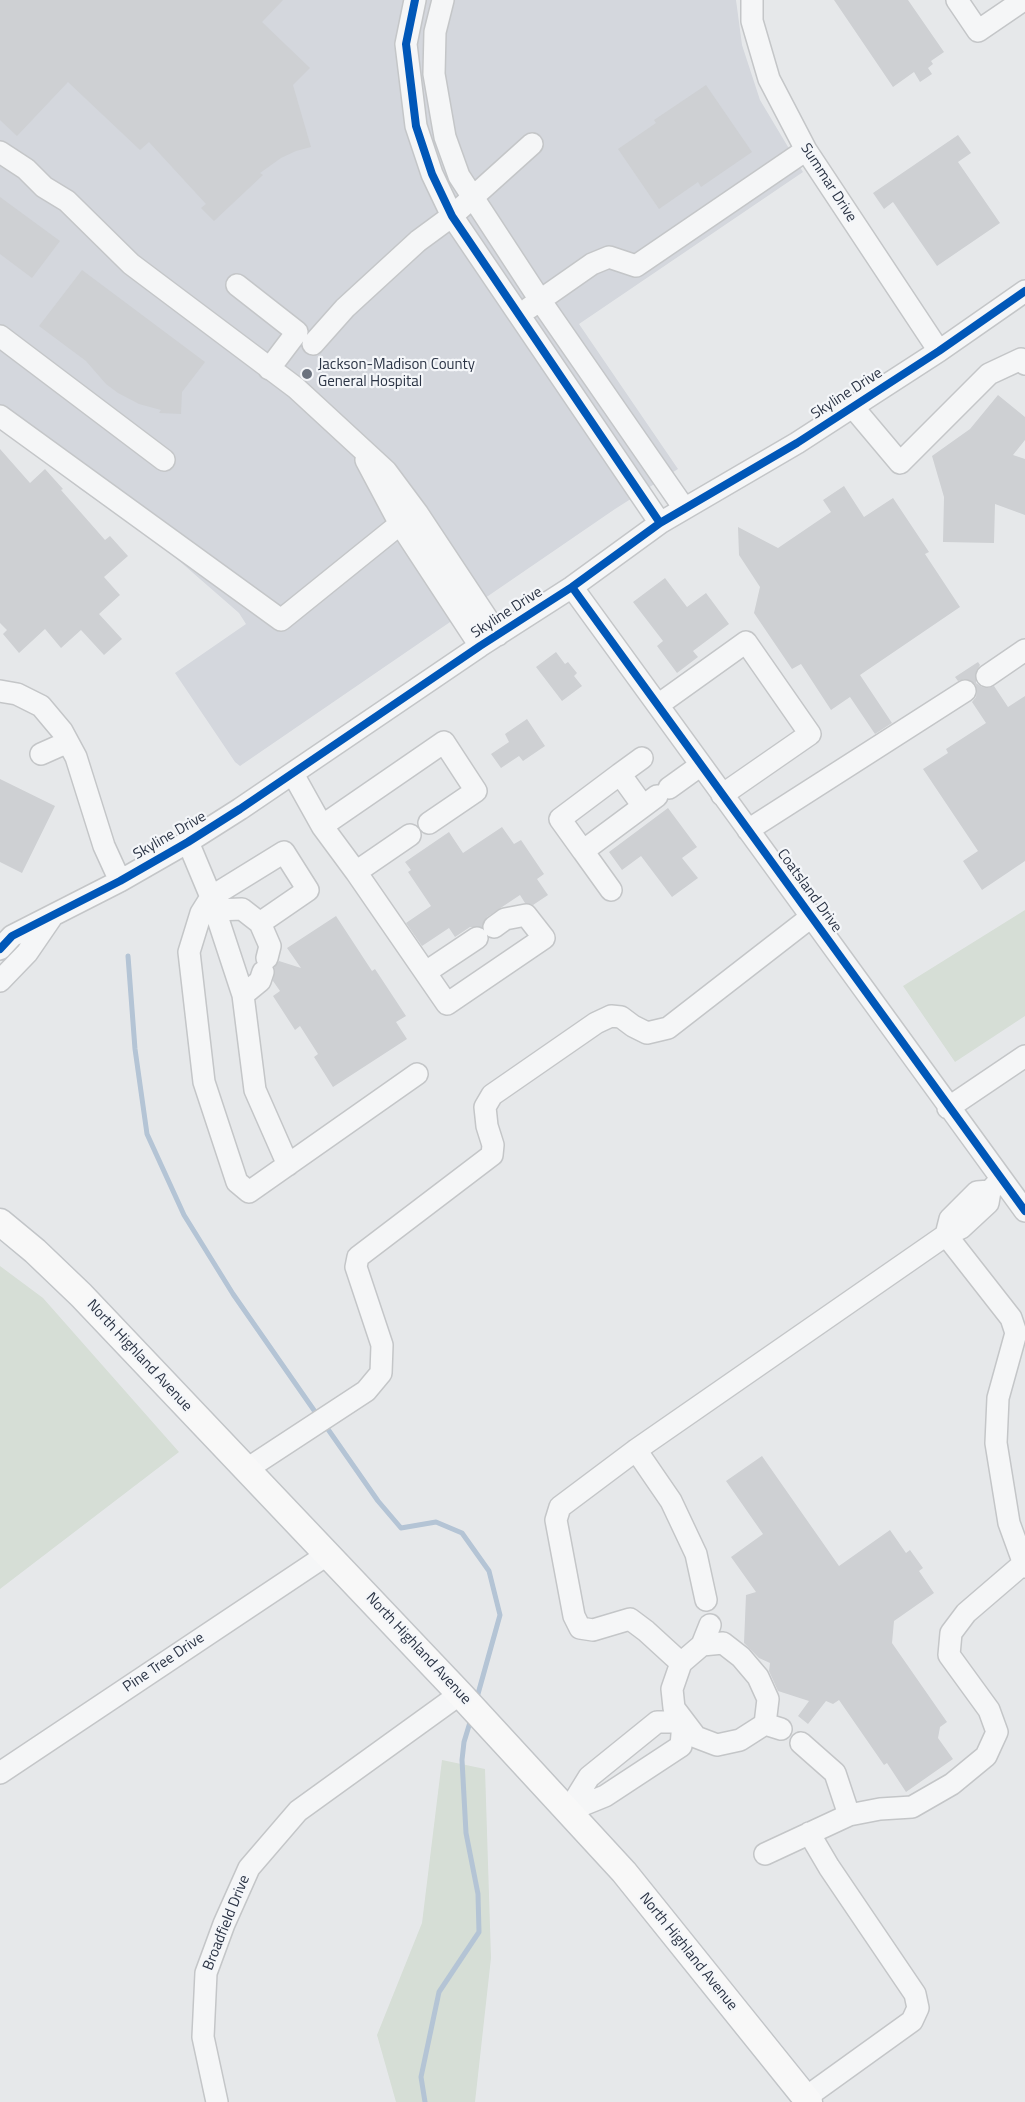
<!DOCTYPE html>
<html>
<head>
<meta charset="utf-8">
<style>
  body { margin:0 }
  canvas { display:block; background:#e6e8ea }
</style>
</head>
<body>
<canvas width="1025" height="2102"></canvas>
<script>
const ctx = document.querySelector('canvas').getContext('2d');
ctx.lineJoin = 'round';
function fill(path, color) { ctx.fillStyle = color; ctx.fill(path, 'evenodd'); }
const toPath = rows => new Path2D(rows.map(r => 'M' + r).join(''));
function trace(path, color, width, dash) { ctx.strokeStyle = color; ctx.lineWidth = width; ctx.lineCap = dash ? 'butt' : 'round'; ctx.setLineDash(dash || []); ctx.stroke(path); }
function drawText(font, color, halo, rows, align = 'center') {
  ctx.font = font + ' "Titillium Web",sans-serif'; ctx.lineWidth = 4.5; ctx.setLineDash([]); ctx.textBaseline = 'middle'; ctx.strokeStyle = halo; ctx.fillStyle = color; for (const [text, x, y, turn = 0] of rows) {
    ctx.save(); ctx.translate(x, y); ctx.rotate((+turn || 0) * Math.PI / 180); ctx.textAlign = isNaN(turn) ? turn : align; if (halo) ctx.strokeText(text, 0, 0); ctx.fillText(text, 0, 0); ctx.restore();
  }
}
const built = toPath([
  [0,0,736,0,742,45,760,100,803,172,579,324,678,469,615,509,240,766,235,762,175,673,246,624,239,613,161,545,80,489,0,424]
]);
const green = toPath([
  [1025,910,1025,1016,955,1062,903,986],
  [0,1266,43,1298,179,1452,0,1589],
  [442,1760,485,1769,491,1958,475,2102,396,2102,377,2035,422,1923]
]);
const stream = toPath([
  [128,956,135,1049,147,1134,184,1215,233,1294,318,1416],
  [325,1425,378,1501,401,1528,436,1522,462,1533,489,1571,500,1615,476,1701],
  [425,2102,421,2077,439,1992,479,1932,478,1894,466,1833,462,1760,464,1742,471,1719]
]);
const building = toPath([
  [0,0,283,0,262,22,310,68,293,85,311,147,296,151,281,158,260,173,263,175,214,221,201,208,206,204,149,142,140,150,68,82,17,136,0,120],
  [834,0,908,0,944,52,931,61,933,64,928,68,932,74,920,82,914,72,893,87],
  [706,85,752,152,701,187,698,182,659,209,618,149,656,123,654,120],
  [958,135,971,153,958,162,1000,223,937,266,893,202,884,209,873,193],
  [0,197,60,241,32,278,0,254],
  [82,270,205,362,182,392,181,414,159,413,161,410,139,404,118,393,106,384,86,361,39,326],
  [998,395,1025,417,1025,440,1013,455,1025,459,1025,515,995,504,994,543,943,542,944,497,932,456,970,429],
  [0,449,30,483,45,469,63,489,61,490,105,540,110,536,128,556,104,577,120,595,99,614,122,639,104,655,81,630,61,648,45,629,19,653,3,634,7,630,0,623],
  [844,486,864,517,893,498,929,552,925,554,960,607,860,675,892,723,875,734,850,697,831,710,801,664,792,669,754,613,760,587,739,555,738,527,778,548,831,512,823,500],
  [665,578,687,607,706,593,729,624,693,651,698,657,677,673,657,646,663,641,633,602],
  [556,652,565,664,568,662,577,673,574,676,582,686,562,701,536,667],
  [978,662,980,665,976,671,976,683,982,687,988,688,994,686,1008,707,1025,696,1025,861,982,890,963,861,978,851,923,769,948,753,946,749,986,723,972,702,976,697,977,691,975,684,965,679,958,681,955,677],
  [527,719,545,746,523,761,519,756,501,768,491,754,509,742,505,734],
  [0,779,55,806,22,873,0,862],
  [668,808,697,847,682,858,698,878,672,897,641,856,622,870,609,852],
  [502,827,514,844,521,840,544,874,537,879,548,895,533,905,525,903,520,895,487,917,482,927,470,927,455,937,449,928,422,946,406,923,431,906,408,872,411,870,405,862,449,832,463,853],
  [336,916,372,971,375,969,406,1016,396,1022,407,1039,333,1087,314,1057,318,1054,300,1026,295,1030,273,996,280,991,273,981,274,968,279,961,301,968,287,948],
  [762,1456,839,1566,890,1530,906,1553,910,1550,923,1568,919,1571,934,1593,894,1621,892,1643,947,1722,940,1727,938,1738,953,1759,906,1792,887,1763,884,1765,839,1700,833,1704,826,1701,808,1724,798,1716,809,1701,778,1691,769,1671,770,1663,759,1658,744,1643,746,1595,756,1592,731,1557,763,1534,726,1481]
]);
const minor = toPath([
  [415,0,406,44,416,126,432,174,452,216,660,523],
  [443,0,435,32,434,74,445,137,459,176,540,300,684,508],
  [752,0,752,21,769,79,806,150,939,351],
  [957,0,978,31,1019,3,1017,0],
  [0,152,26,169,44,187,67,201,131,264,296,388,386,471,418,514,498,635],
  [237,285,297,332,269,369],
  [529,308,592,264,609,257,636,266,806,150],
  [0,336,164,460],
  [313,344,345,308,418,241,452,216,532,144],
  [852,406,900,463,989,374,1021,359,1025,364],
  [0,416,281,620,400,524,418,514],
  [366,460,400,524,480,646],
  [572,587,1025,1211],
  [987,676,1025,650],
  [0,691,17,694,41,706,62,731,76,757,104,846,120,881],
  [658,705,746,642,810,734,722,795],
  [41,754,68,742],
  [293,774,322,826,444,742,476,791,429,823],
  [620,774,642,758],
  [669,788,701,765],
  [322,826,356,872],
  [748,830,965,691],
  [410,835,356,872,447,1004,544,938,526,915,505,919,494,927],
  [188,842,211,897,201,913,189,952,204,1082,237,1182,249,1192,417,1074],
  [583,851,560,819,620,774,643,806],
  [611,890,583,851,657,796],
  [215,910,242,909,260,923,308,890,284,852,211,897,215,910,243,995,255,1090,288,1165],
  [260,923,270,946,267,958],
  [0,949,12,936,120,881,188,842,240,809,480,646,572,587,660,523,797,443,939,351,1025,291],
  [426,972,477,938],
  [0,981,27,953,51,918],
  [243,995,260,981,263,972],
  [948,1108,1025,1056],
  [990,1191,977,1192,950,1219,946,1235,961,1228,988,1203,990,1191,1000,1180],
  [636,1450,671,1501,696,1554,706,1600],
  [247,1469,366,1391,381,1373,382,1345,356,1267,358,1257,492,1155,493,1145,487,1126,485,1107,492,1095,596,1023,611,1016,621,1017,633,1026,647,1033,668,1028,811,917],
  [710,1625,702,1645,681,1663,646,1631,630,1619,593,1630,580,1628,574,1616,556,1520,560,1507,636,1450,946,1235,1011,1318,1016,1333,998,1398,996,1443,1009,1523,1025,1567],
  [681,1663,672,1689,674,1708,696,1737,717,1745,740,1740,765,1724,768,1699,758,1677,741,1657,723,1643,702,1645],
  [657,1722,683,1722,681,1746,605,1796,568,1811,589,1777,657,1722],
  [765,1724,781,1729],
  [801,1743,835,1773,849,1815],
  [0,1773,328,1554],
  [765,1854,849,1815,880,1809,912,1807,952,1784,986,1756,997,1732,989,1710,949,1655,951,1633,966,1613,1023,1564],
  [805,2098,912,2021,918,2008,915,1994,829,1867,809,1833],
  [217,2102,203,2037,206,1973,224,1924,249,1868,298,1811,460,1694]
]);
const major = toPath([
  [0,1222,35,1251,81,1295,460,1694,624,1872,809,2102]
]);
const cycleway = toPath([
  [415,0,406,44,416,126,432,174,452,216,660,523],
  [572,587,1025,1211],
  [0,949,12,936,120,881,188,842,240,809,480,646,572,587,660,523,797,443,939,351,1025,291]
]);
const markers = [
  [307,374,6,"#6c737f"]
];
const streetNames = [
  ["Summar Drive",828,183,57],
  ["Skyline Drive",847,394,-33],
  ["Skyline Drive",507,613,-33],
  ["Skyline Drive",170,836,-30],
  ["Coatsland Drive",809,891,54],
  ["North Highland Avenue",139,1356,47],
  ["North Highland Avenue",418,1649,47],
  ["Pine Tree Drive",164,1663,-34],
  ["Broadfield Drive",227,1923,-68],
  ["North Highland Avenue",688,1952,51]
];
const poiNames = [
  ["Jackson-Madison County",318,365],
  ["General Hospital",318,382]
];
fill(built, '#d4d7dd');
fill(green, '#d6ded6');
trace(stream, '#b4c4d5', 5);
fill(building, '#ced0d3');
trace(minor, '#c4c6c8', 24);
trace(major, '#c2c5c8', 29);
trace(minor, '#f5f6f7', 21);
trace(major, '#f8f8f8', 26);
trace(cycleway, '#0057b8', 8);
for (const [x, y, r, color] of markers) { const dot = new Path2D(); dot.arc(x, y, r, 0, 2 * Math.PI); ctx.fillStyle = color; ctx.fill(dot); trace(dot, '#f4f6f9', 2); }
drawText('15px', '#2b3445', '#f4f6f9', streetNames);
drawText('15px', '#2b3445', '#f4f6f9', poiNames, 'left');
</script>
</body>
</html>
